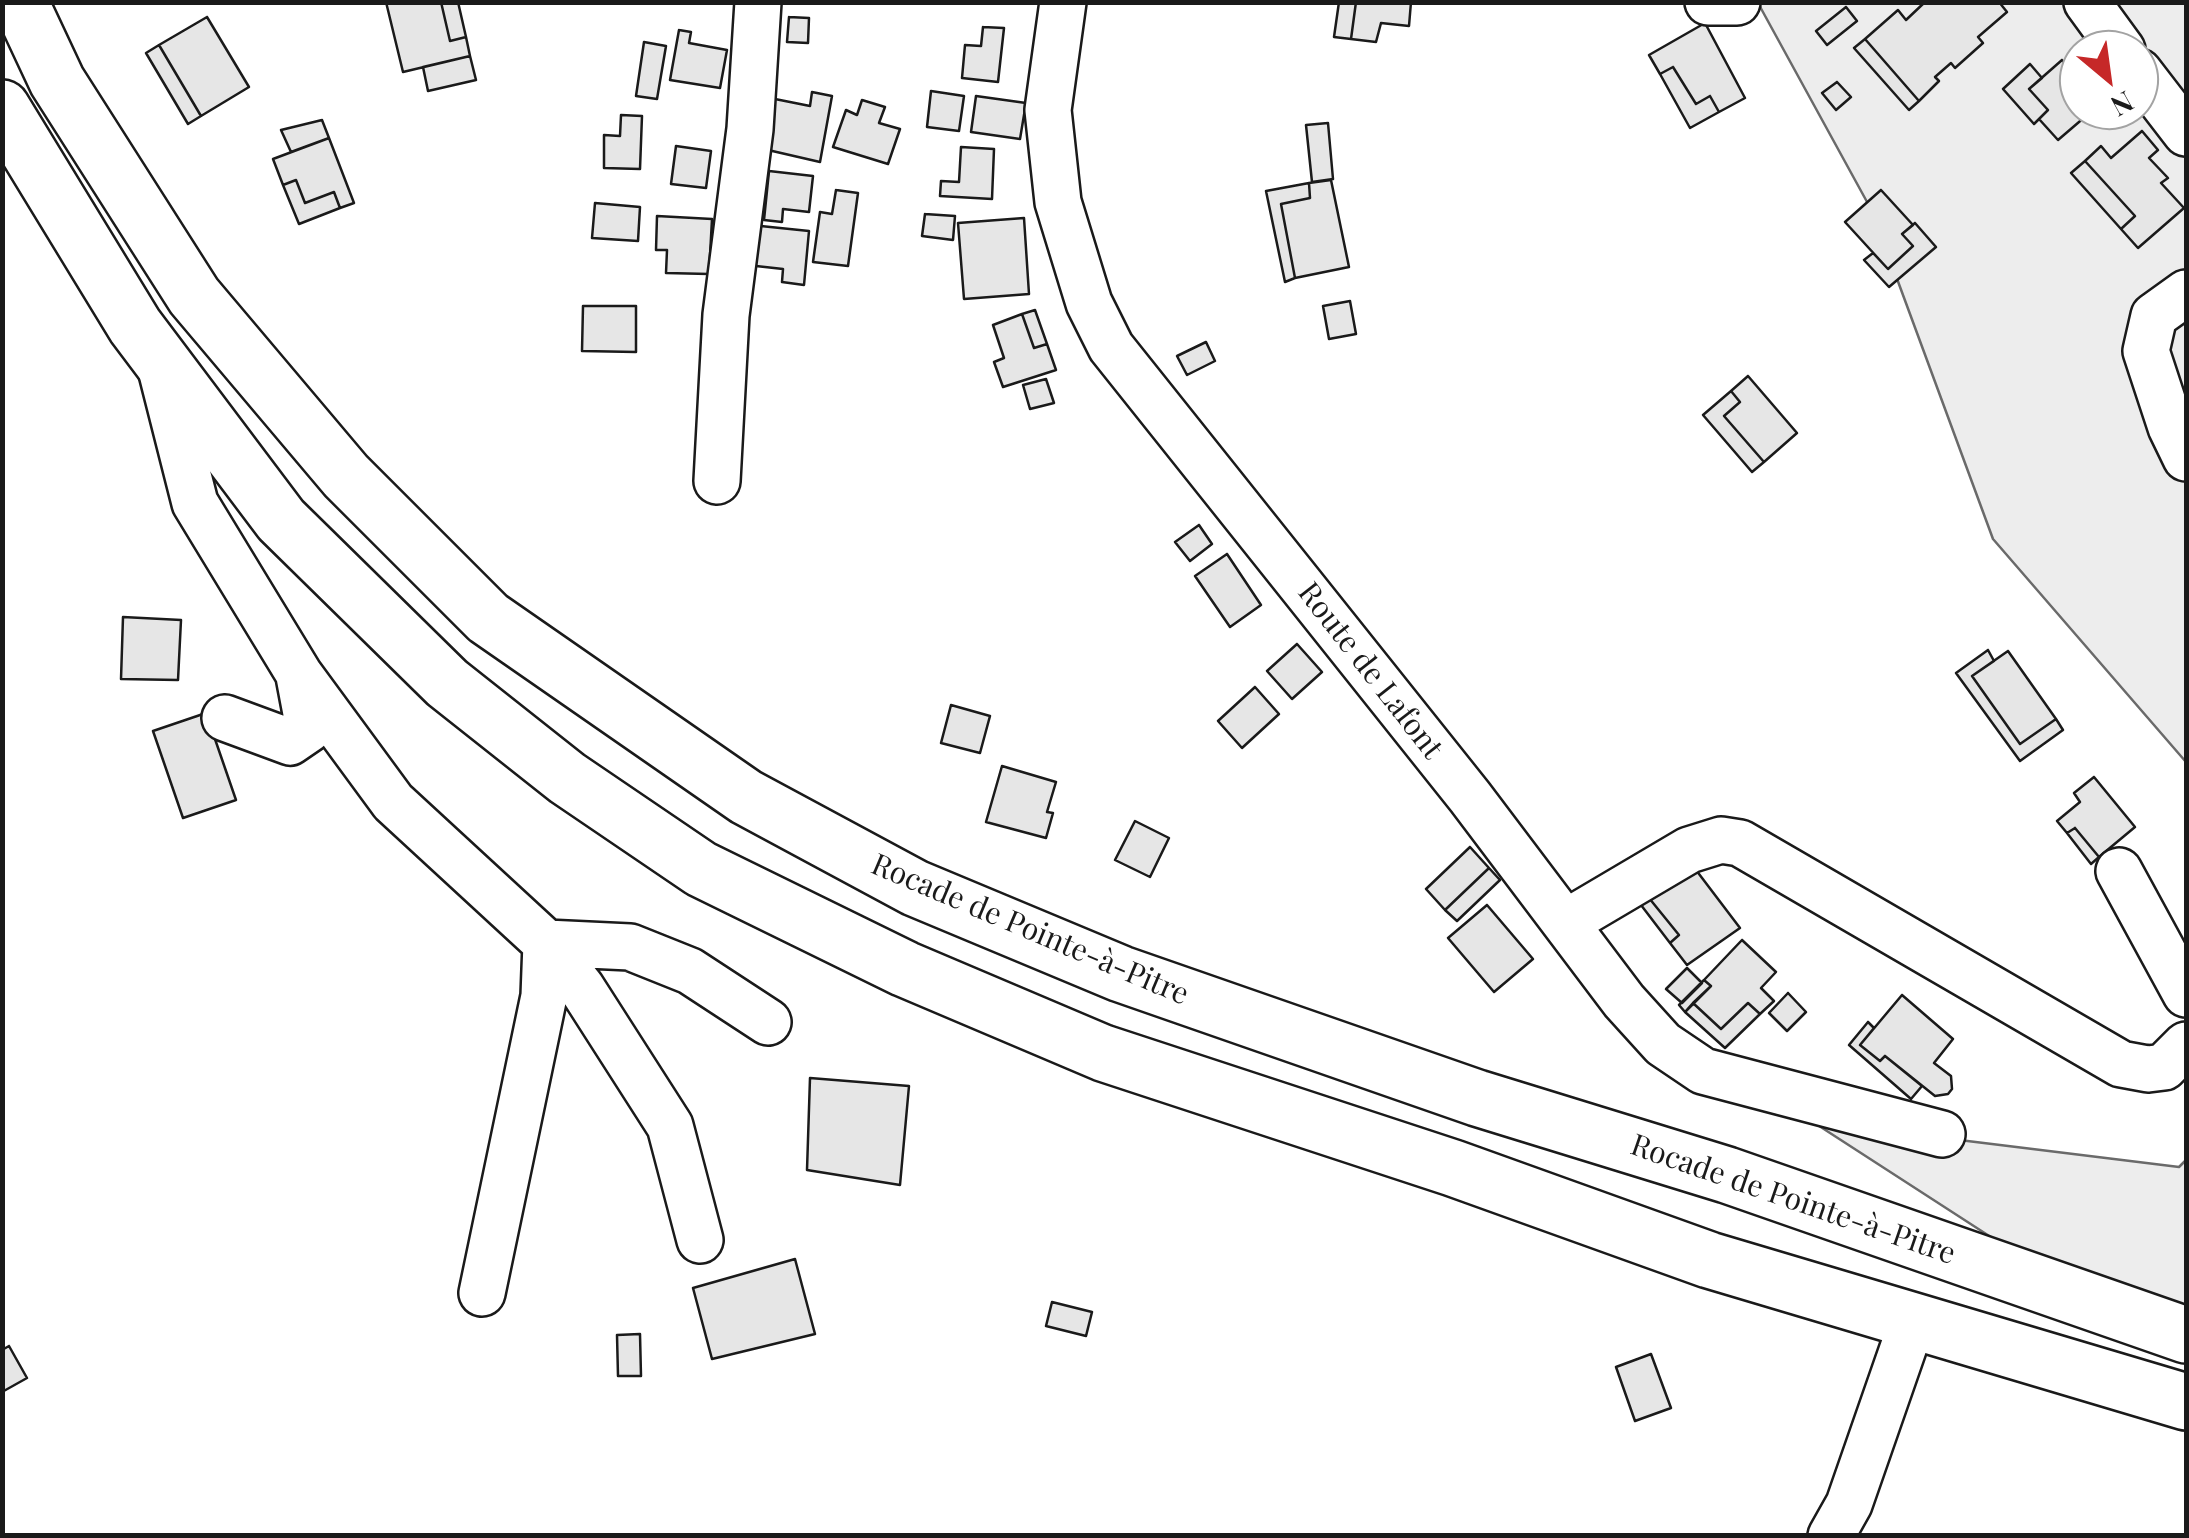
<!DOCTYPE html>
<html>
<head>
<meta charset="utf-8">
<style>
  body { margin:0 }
  #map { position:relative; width:2189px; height:1538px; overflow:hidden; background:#fff; font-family:"Playfair Display",serif }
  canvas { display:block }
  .frame { position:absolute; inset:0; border:5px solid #1a1a1a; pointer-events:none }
  .north { position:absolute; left:2059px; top:30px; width:100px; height:100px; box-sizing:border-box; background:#fff; border:2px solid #a3a3a3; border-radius:50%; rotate:151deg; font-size:28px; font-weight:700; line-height:40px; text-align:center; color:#1a1a1a }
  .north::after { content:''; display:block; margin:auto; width:35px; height:45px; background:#c62828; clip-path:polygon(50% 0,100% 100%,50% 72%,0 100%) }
</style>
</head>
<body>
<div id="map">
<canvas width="2189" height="1538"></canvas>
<div class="frame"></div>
<div class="north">N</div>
</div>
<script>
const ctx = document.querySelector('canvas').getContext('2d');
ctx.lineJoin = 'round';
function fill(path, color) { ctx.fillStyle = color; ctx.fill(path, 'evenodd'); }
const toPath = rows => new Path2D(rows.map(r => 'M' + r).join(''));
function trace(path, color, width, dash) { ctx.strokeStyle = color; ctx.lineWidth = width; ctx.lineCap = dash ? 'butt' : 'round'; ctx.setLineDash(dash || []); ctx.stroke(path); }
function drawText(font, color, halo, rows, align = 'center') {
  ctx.font = font + ' "Playfair Display",serif'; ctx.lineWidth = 8; ctx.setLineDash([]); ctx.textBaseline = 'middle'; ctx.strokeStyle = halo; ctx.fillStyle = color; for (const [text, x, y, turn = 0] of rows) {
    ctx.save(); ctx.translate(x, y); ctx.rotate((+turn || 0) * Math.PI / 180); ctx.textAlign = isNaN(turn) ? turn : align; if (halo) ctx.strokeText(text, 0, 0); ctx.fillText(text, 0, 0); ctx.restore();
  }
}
const built = toPath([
  [1758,3,2186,3,2186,762,1993,539,1872,211,1758,3],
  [2079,50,2139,50,2139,110,2079,110,2079,50],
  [1813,1122,2179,1167,2186,1160,2186,1321,2065,1285,1813,1122]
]);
const building = toPath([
  [386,2,441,2,450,41,466,37,470,56,403,72,386,2],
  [441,2,458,2,466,37,450,41,441,2],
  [1339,2,1356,2,1351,39,1334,37,1339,2],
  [1356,2,1411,2,1409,26,1381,23,1376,42,1351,39,1356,2],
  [1925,2,1999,2,2007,12,1978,37,1983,43,1955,68,1951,63,1935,77,1939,81,1919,101,1865,39,1898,10,1906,20,1925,2],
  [1846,7,1857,21,1827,45,1816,31,1846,7],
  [207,17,249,87,201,116,159,45,207,17],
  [789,17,809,18,808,43,787,42,789,17],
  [1705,23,1745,98,1719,112,1710,96,1696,104,1673,67,1660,74,1649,55,1705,23],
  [983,27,1004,28,998,82,962,78,965,45,981,46,983,27],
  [679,30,691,32,689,43,727,50,720,88,670,80,679,30],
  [1865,39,1919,101,1909,110,1854,48,1865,39],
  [644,42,666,46,657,99,636,96,644,42],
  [159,45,201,116,188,124,146,53,159,45],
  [470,56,476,80,428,91,423,67,470,56],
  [2062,60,2079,79,2079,110,2093,110,2058,140,2039,119,2048,110,2029,89,2062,60],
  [2030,64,2042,78,2029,89,2048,110,2034,124,2003,89,2030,64],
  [1673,67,1696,104,1710,96,1719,112,1690,128,1660,74,1673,67],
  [1837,82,1851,97,1836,110,1822,93,1837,82],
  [931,91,964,96,959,131,927,127,931,91],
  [812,92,832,96,820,162,755,147,765,97,810,106,812,92],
  [976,96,1026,103,1020,139,971,132,976,96],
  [862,100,885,107,879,123,900,129,888,164,833,147,846,110,857,115,862,100],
  [621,115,642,116,640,169,604,168,604,135,620,136,621,115],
  [322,120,329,138,291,152,281,130,322,120],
  [1328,123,1333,179,1312,182,1306,125,1328,123],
  [2142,131,2158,150,2149,158,2168,178,2161,183,2184,208,2138,248,2121,229,2135,216,2085,161,2101,146,2111,158,2142,131],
  [329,138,354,203,340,208,334,192,305,203,296,180,283,185,273,159,329,138],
  [676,146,711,151,706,188,671,184,676,146],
  [961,147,994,149,992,199,940,196,941,181,959,182,961,147],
  [2085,161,2135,216,2121,229,2071,173,2085,161],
  [769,171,813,176,809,212,783,209,782,222,764,220,769,171],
  [296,180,305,203,334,192,340,208,299,224,283,185,296,180],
  [1331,180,1349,267,1295,278,1281,204,1310,198,1309,183,1331,180],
  [1309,183,1310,198,1281,204,1295,278,1285,282,1266,191,1309,183],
  [836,190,858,193,848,266,813,262,820,212,832,214,836,190],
  [1881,190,1913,225,1902,234,1913,246,1888,269,1845,222,1881,190],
  [595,203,640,207,638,241,592,238,595,203],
  [925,214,955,216,953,240,922,236,925,214],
  [657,216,712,219,709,274,666,273,667,250,656,250,657,216],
  [1024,218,1029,294,964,299,958,223,1024,218],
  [1915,223,1936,247,1889,287,1864,260,1873,253,1888,269,1913,246,1902,234,1915,223],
  [751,225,809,231,804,285,782,282,783,269,747,265,751,225],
  [1350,301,1356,334,1329,339,1323,306,1350,301],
  [583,306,636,306,636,352,582,351,583,306],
  [1035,310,1047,344,1034,348,1022,314,1035,310],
  [1022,314,1034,348,1047,344,1056,370,1003,387,994,362,1004,358,993,325,1022,314],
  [1206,342,1215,361,1187,375,1177,356,1206,342],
  [1748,376,1797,433,1764,462,1724,416,1740,402,1731,391,1748,376],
  [1046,379,1054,403,1030,409,1023,385,1046,379],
  [1731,391,1740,402,1724,416,1764,462,1752,472,1703,415,1731,391],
  [1199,525,1212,544,1190,561,1175,542,1199,525],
  [1227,554,1261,605,1230,627,1195,576,1227,554],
  [123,617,181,620,178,680,121,679,123,617],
  [1297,644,1322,672,1292,699,1267,671,1297,644],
  [1988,650,1994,661,1972,676,2020,744,2056,719,2063,730,2020,761,1956,673,1988,650],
  [2008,651,2056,719,2020,744,1972,676,2008,651],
  [1255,687,1279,714,1242,748,1218,721,1255,687],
  [951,705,990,716,980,753,941,743,951,705],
  [206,713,236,800,183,818,153,731,206,713],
  [1002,766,1056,782,1047,812,1053,813,1046,838,986,822,1002,766],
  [2094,777,2135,827,2099,857,2075,828,2067,833,2057,821,2080,802,2074,793,2094,777],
  [1135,821,1169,838,1150,877,1115,860,1135,821],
  [2075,828,2099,857,2091,864,2067,833,2075,828],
  [1470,847,1489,868,1445,910,1426,889,1470,847],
  [1489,868,1500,880,1457,921,1445,910,1489,868],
  [1696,870,1740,928,1687,965,1670,943,1679,935,1649,898,1696,870],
  [1649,898,1679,935,1670,943,1641,905,1649,898],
  [1487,905,1533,959,1494,992,1448,938,1487,905],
  [1742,940,1776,972,1761,988,1774,1001,1760,1014,1748,1003,1721,1029,1693,1003,1711,986,1704,980,1742,940],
  [1687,968,1702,983,1682,1003,1666,989,1687,968],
  [1704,980,1711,986,1685,1012,1679,1005,1704,980],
  [1788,993,1806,1012,1787,1031,1769,1013,1788,993],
  [1902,995,1953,1039,1934,1063,1951,1076,1952,1089,1948,1094,1935,1096,1885,1056,1880,1061,1860,1045,1902,995],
  [1693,1003,1721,1029,1748,1003,1760,1014,1725,1048,1685,1012,1693,1003],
  [1868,1022,1874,1028,1860,1045,1880,1061,1885,1056,1922,1086,1911,1099,1849,1045,1868,1022],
  [810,1078,909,1086,900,1185,807,1170,810,1078],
  [795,1259,815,1334,712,1359,693,1288,795,1259],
  [1052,1302,1092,1312,1086,1336,1046,1326,1052,1302],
  [640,1334,641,1376,618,1376,617,1335,640,1334],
  [9,1346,27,1378,2,1392,2,1350,9,1346],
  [1651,1354,1671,1408,1635,1421,1616,1367,1651,1354]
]);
const minor = toPath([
  [1063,2,1048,110,1058,202,1089,303,1111,347,1470,797,1624,1001,1663,1044,1703,1071,1942,1134],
  [1708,2,1737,2],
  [2087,2,2122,50],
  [2139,72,2186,133],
  [2186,293,2154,316,2146,351,2171,427,2186,458],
  [160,365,195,503,299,674,393,802,546,943,581,987,670,1126,700,1240],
  [717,481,726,315,750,129,758,2],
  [225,718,290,742,309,729,299,676],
  [2119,871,2186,994],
  [1567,922,1689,850,1721,840,1740,843,2121,1064,2148,1069,2164,1067,2186,1045],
  [546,943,630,947,690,971,768,1022],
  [482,1293,544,996,546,943],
  [1831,1536,1849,1504,1913,1320]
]);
const highway = toPath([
  [20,2,57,81,194,296,346,476,488,618,746,797,915,888,1121,974,1477,1098,1727,1175,2186,1335],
  [2,108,135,326,281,520,447,683,567,778,701,869,905,969,1103,1053,1453,1168,1709,1260,2186,1402]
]);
const streetNames = [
  ["Route de Lafont",1370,671,52],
  ["Rocade de Pointe-à-Pitre",1030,930,23],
  ["Rocade de Pointe-à-Pitre",1793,1200,19]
];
fill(built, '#ededed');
trace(built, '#6a6a6a', 2.5);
fill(building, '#e6e6e6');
trace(building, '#1a1a1a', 2.5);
trace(minor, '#1a1a1a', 50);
trace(highway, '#1a1a1a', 60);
trace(minor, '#fff', 45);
trace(highway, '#fff', 55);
drawText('30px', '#1a1a1a', '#fff', streetNames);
</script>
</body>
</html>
